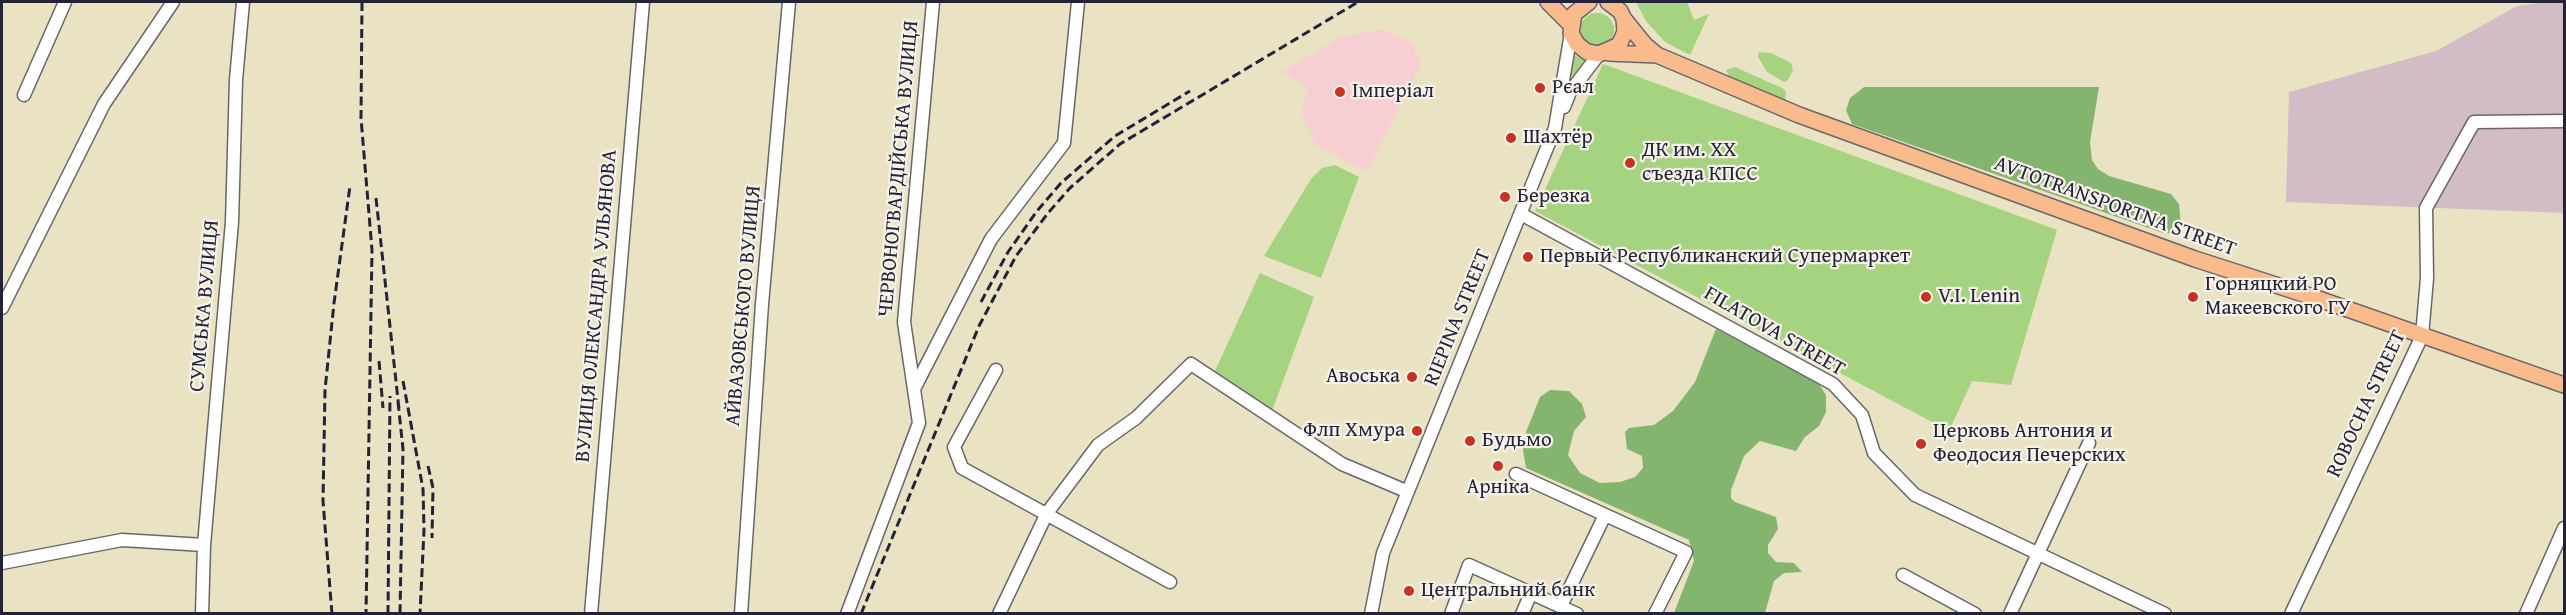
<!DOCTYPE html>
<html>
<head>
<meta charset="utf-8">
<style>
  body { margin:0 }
  #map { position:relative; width:2566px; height:615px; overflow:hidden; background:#e9e3c3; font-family:"Gentium Book Plus",serif }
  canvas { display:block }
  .frame { position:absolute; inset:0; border:3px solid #22223b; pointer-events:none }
</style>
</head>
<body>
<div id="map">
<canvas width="2566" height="615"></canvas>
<div class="frame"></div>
</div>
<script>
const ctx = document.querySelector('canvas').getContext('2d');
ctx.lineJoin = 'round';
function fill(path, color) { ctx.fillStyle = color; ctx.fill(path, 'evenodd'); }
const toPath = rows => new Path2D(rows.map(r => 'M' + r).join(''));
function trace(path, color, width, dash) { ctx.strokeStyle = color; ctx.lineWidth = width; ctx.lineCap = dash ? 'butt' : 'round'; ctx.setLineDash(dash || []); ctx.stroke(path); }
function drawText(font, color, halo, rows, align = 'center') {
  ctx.font = font + ' "Gentium Book Plus",serif'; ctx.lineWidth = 4.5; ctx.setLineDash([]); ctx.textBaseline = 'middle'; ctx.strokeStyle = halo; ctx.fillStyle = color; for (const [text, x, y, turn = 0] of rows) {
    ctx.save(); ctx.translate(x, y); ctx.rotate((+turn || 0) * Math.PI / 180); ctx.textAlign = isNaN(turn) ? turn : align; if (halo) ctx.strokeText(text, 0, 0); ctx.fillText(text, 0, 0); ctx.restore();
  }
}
const built = toPath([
  [1383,29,1410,42,1422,63,1366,171,1316,145,1301,113,1308,88,1283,72,1339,38]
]);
const industrial = toPath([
  [2547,2,2564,2,2564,213,2286,202,2289,92,2436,51,2517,6]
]);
const green = toPath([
  [1636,2,1687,2,1694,20,1709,14,1690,55,1665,42,1646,21],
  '1580 30a17 17 0 1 1 34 0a17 17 0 1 1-34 0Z',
  [1759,52,1771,53,1791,63,1793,70,1788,80,1784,82,1767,72,1758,57],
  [1574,55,1587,62,1572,76,1570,75],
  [1603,64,2057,230,2011,385,1972,381,1949,431,1535,211],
  [1735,67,1782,88,1786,92,1785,100,1729,76,1726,70],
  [1335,165,1359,177,1321,278,1264,256,1311,179,1322,168],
  [1260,273,1314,297,1272,411,1214,373]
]);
const forest = toPath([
  [1864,87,2099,87,2090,142,2092,160,2098,169,2109,176,2171,194,2179,204,2181,227,2177,234,2163,233,1852,124,1846,110,1850,98],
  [1716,329,1819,384,1826,395,1826,412,1819,426,1805,437,1796,451,1760,441,1744,456,1731,490,1731,498,1735,502,1776,517,1778,529,1768,545,1768,553,1776,562,1794,563,1802,572,1784,573,1774,581,1765,613,1674,613,1694,561,1689,540,1526,468,1523,450,1526,432,1540,397,1550,390,1569,391,1582,404,1586,417,1574,431,1568,455,1580,473,1600,483,1620,482,1635,477,1643,468,1642,456,1627,449,1625,432,1629,428,1654,425,1673,411,1695,382]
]);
const minor = toPath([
  [24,95,65,2],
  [1564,107,1570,92,1599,54],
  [1521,214,1833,384,1862,415,1874,453,1915,495,2165,614],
  [2,308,104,104,173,2],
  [996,370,954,447,962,468,1170,582],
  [914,389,991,239,1064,143,1078,2],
  [1516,474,1686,552,1655,614],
  [2,563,122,540,204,545],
  [1903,575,1975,614],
  [1561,606,1605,515],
  [202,614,204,545,232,222,236,80,243,2],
  [591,614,643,2],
  [741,614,762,304,789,2],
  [847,614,919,423,904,322,933,2],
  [999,614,1047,513,1098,445,1136,418,1191,364,1342,464,1406,491],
  [1371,614,1383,553,1555,128,1571,33],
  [1451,614,1469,565,1577,614],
  [1522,614,1531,593],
  [2010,614,2089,443],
  [2291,614,2422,336,2427,278,2426,208,2474,122,2564,121],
  [2526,614,2564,528]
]);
const major = toPath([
  [1548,2,1571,25],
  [1589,2,1574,14,1571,33,1577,44,1587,52,1599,54,1619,45,1625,32,1624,19,1620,11,1608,2],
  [1624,19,1645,45,1657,55,1799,115,2195,259,2316,298,2564,385],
  [1608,53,1657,55]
]);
const rail = toPath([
  [362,2,361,118,372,250,366,614],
  [376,198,399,409],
  [981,302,1008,252,1037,211,1061,183,1115,136,1190,91],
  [379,361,383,408],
  [403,381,423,489,424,530,420,614],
  [398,402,403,449,400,614],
  [428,466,433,488,432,538],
  [332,614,323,501,325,390,334,303,350,186],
  [388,614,390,396],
  [861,614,979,326,1016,256,1048,213,1070,188,1120,144,1358,2]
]);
const markers = [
  [1540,88,6,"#c8321e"],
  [1340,92,6,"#c8321e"],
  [1511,138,6,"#c8321e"],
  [1630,163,6,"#c8321e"],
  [1505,197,6,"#c8321e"],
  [1528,257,6,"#c8321e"],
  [1926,297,6,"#c8321e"],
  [2193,297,6,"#c8321e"],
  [1412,377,6,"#c8321e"],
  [1417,431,6,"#c8321e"],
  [1470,441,6,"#c8321e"],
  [1921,444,6,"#c8321e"],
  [1498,466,6,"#c8321e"],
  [1409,591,6,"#c8321e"]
];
const poiNames = [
  ["Рєал",1552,88],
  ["Імперіал",1352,92],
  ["Шахтёр",1523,138],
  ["ДК им. XX",1642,151],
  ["съезда КПСС",1642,175],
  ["Березка",1517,197],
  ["Первый Республиканский Супермаркет",1540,257],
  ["Горняцкий РО",2205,285],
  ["Макеевского ГУ",2205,309],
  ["V.I. Lenin",1938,297],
  ["Авоська",1400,377,"right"],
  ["Флп Хмура",1405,431,"right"],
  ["Церковь Антония и",1933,432],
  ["Феодосия Печерских",1933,456],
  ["Будьмо",1482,441],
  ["Арніка",1498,488,"center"],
  ["Центральний банк",1421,591]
];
const streetNames = [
  ["ЧЕРВОНОГВАРДІЙСЬКА ВУЛИЦЯ",899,169,-85],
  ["AVTOTRANSPORTNA STREET",2115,207,20],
  ["СУМСЬКА ВУЛИЦЯ",205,306,-85],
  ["ВУЛИЦЯ ОЛЕКСАНДРА УЛЬЯНОВА",597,306,-85],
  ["АЙВАЗОВСЬКОГО ВУЛИЦЯ",744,306,-85],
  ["RIEPINA STREET",1458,318,-68],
  ["FILATOVA STREET",1774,332,30],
  ["ROBOCHA STREET",2367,404,-65]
];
fill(built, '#f7cfd2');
fill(industrial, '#d2bdc6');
fill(green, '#a5d380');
fill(forest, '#84b56e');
trace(minor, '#68666b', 15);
trace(major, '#68666b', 18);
trace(minor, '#fff', 12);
trace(major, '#fabb8c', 15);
trace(rail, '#22223b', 3, [9, 4.5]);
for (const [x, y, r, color] of markers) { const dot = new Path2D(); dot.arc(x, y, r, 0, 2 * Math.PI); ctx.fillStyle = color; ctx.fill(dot); trace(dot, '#f7f3e8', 2); }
drawText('21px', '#22223b', '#f7f3e8', poiNames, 'left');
drawText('21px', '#22223b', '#f7f3e8', streetNames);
</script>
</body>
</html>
